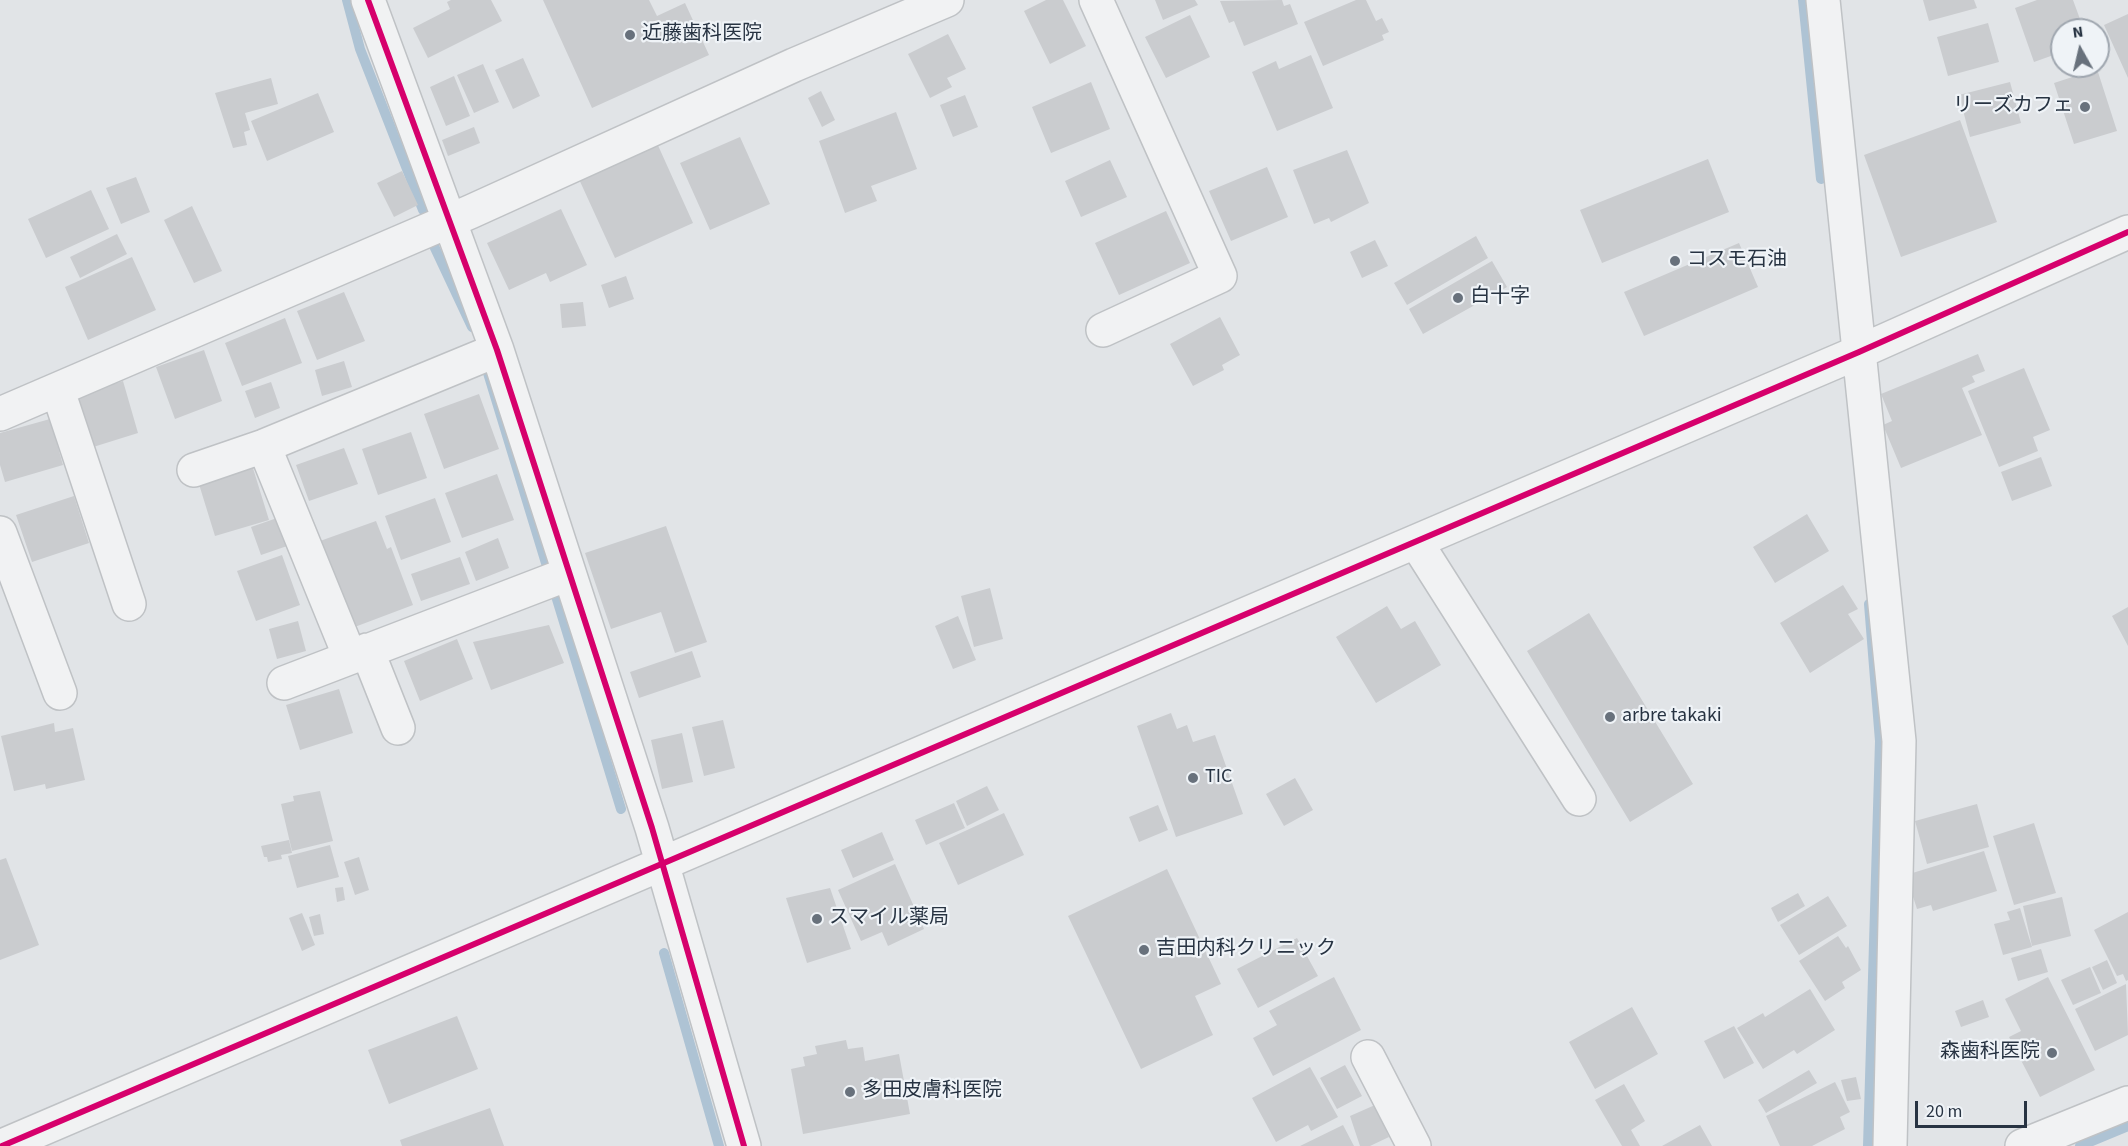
<!DOCTYPE html>
<html>
<head>
<meta charset="utf-8">
<style>
  body { margin:0 }
  #map { position:relative; width:2128px; height:1146px; overflow:hidden; background:#e1e4e7; font-family:"Source Sans 3",sans-serif }
  canvas { display:block }
  .north { position:absolute; left:2050px; top:18px; width:60px; height:60px; box-sizing:border-box; background:#eff3f7; border:2px solid #9fa6af; border-radius:50%; rotate:352deg; font-size:16px; font-weight:700; line-height:24px; text-align:center; color:#273342 }
  .north::after { content:''; display:block; margin:auto; width:21px; height:27px; background:#68717c; clip-path:polygon(50% 0,100% 100%,50% 72%,0 100%) }
  .scale { position:absolute; left:1915px; top:1101px; width:112px; height:27px; box-sizing:border-box; border:3px solid #273342; border-top:0; padding-left:8px; font-size:18px; line-height:21px; white-space:nowrap; color:#273342; -webkit-text-stroke:4px #eff3f7; paint-order:stroke }
</style>
</head>
<body>
<div id="map">
<canvas width="2128" height="1146"></canvas>
<div class="north">N</div>
<div class="scale">20 m</div>
</div>
<script>
const ctx = document.querySelector('canvas').getContext('2d');
ctx.lineJoin = 'round';
const toPath = rows => new Path2D(rows.map(r => 'M' + r).join(''));
function trace(path, color, width, dash) { ctx.strokeStyle = color; ctx.lineWidth = width; ctx.lineCap = dash ? 'butt' : 'round'; ctx.setLineDash(dash || []); ctx.stroke(path); }
function fill(path, color) { ctx.fillStyle = color; ctx.fill(path, 'evenodd'); }
function drawText(font, color, halo, rows, align = 'center') {
  ctx.font = font + ' "Source Sans 3","Noto Sans JP",sans-serif'; ctx.lineWidth = 4.5; ctx.setLineDash([]); ctx.textBaseline = 'middle'; ctx.strokeStyle = halo; ctx.fillStyle = color; for (const [text, x, y, turn = 0] of rows) {
    ctx.save(); ctx.translate(x, y); ctx.rotate((+turn || 0) * Math.PI / 180); ctx.textAlign = isNaN(turn) ? turn : align; if (halo) ctx.strokeText(text, 0, 0); ctx.fillText(text, 0, 0); ctx.restore();
  }
}
const stream = toPath([
  [347,0,360,49,423,210],
  [1803,0,1821,179],
  [434,246,472,327],
  [488,373,621,809],
  [664,953,719,1146],
  [1868,1146,1880,741,1869,604],
  [2080,1146,2128,1126]
]);
const building = toPath([
  [451,0,491,0,502,21,428,58,413,28,450,9,447,2],
  [543,0,649,0,657,16,685,3,709,55,592,108],
  [1046,0,1063,0,1086,46,1050,64,1024,11],
  [1155,0,1195,0,1198,5,1163,20],
  [1282,0,1284,6,1290,4,1298,24,1244,46,1234,21,1229,23,1220,1],
  [1356,0,1366,0,1376,21,1382,18,1389,32,1382,35,1384,40,1323,66,1304,22],
  [1923,0,1974,0,1977,8,1929,21],
  [2037,0,2073,0,2084,30,2062,30,2062,52,2034,62,2015,8],
  [2128,14,2128,78,2104,25],
  [1190,15,1210,57,1166,78,1145,37],
  [1988,23,1999,62,1948,76,1937,37],
  [948,34,966,69,947,78,952,87,930,98,908,54],
  [1311,55,1333,108,1277,131,1252,72,1276,61,1279,69],
  [523,58,540,96,513,109,495,70],
  [483,64,499,102,474,113,457,75],
  [2097,69,2117,131,2074,144,2054,83],
  [454,76,470,116,446,126,430,87],
  [271,78,278,104,245,113,250,130,244,132,247,145,233,148,215,93],
  [1091,82,1110,129,1051,153,1032,107],
  [2010,82,2021,123,1970,137,1959,95],
  [821,91,835,120,822,127,808,98],
  [318,93,334,132,267,161,251,121],
  [965,95,978,127,953,137,940,105],
  [896,112,917,169,871,186,877,201,845,213,819,141],
  [1960,120,1997,222,1901,257,1864,155],
  [474,127,480,143,448,156,442,140],
  [740,137,770,204,710,230,680,163],
  [656,141,693,223,615,258,578,177],
  [1347,150,1369,203,1331,222,1329,218,1314,224,1293,170],
  [1708,159,1729,212,1602,263,1580,210],
  [1110,160,1127,197,1081,217,1065,181],
  [1267,167,1288,217,1231,241,1209,191],
  [402,171,418,205,394,217,377,183],
  [136,177,150,212,121,224,106,188],
  [91,190,109,229,46,258,28,219],
  [192,206,222,271,194,283,164,220],
  [561,209,587,265,550,282,546,273,509,290,487,243],
  [1166,211,1190,263,1119,295,1095,243],
  [117,234,127,254,80,278,70,257],
  [1476,236,1488,258,1407,305,1394,283],
  [1375,240,1388,266,1362,278,1350,252],
  [1739,243,1758,287,1644,336,1624,292],
  [132,257,156,310,88,340,65,287],
  [1492,261,1507,287,1423,334,1409,309],
  [626,276,634,299,609,308,601,285],
  [344,292,365,341,317,360,297,311],
  [583,302,586,326,562,328,560,304],
  [1220,317,1240,355,1222,365,1224,370,1193,386,1170,344],
  [285,318,302,363,242,386,225,343],
  [204,350,222,401,175,419,156,367],
  [1978,354,1985,371,1972,376,1975,382,1962,388,1982,435,1901,468,1883,425,1892,421,1881,394],
  [344,361,352,387,322,396,315,370],
  [2024,368,2050,430,2033,437,2038,451,1999,467,1968,391],
  [123,381,138,433,90,448,74,396],
  [271,382,280,408,255,418,245,391],
  [479,394,499,449,444,469,424,414],
  [50,419,63,465,5,482,0,465,0,433],
  [411,432,427,478,378,495,362,449],
  [344,448,358,484,309,501,296,465],
  [2041,457,2052,486,2012,501,2001,472],
  [252,465,269,520,215,536,198,481],
  [497,474,514,520,462,538,445,493],
  [74,496,89,543,32,562,16,515],
  [435,498,451,542,401,560,385,516],
  [1807,514,1829,551,1775,583,1753,547],
  [280,517,290,545,261,555,251,527],
  [376,521,387,549,391,547,413,605,352,628,320,541],
  [666,526,707,642,675,653,661,612,611,629,585,553],
  [498,538,509,568,476,581,465,552],
  [282,555,300,605,256,621,237,571],
  [460,557,470,584,421,601,411,574],
  [1843,585,1858,609,1848,614,1864,639,1810,673,1780,623],
  [990,588,1003,639,974,647,961,596],
  [1387,606,1401,629,1415,621,1441,665,1376,703,1336,637],
  [2128,607,2128,646,2112,616],
  [1589,613,1693,784,1630,822,1527,651],
  [958,616,976,660,953,669,935,626],
  [298,621,306,651,277,659,269,629],
  [549,625,564,663,491,690,473,642],
  [457,639,473,679,420,701,404,661],
  [692,651,701,677,639,698,630,672],
  [339,689,353,733,300,750,286,705],
  [1171,713,1177,729,1187,725,1193,742,1215,735,1243,814,1176,837,1137,726],
  [723,720,735,768,704,776,692,727],
  [54,723,55,732,73,728,85,780,46,789,45,784,14,791,1,736],
  [682,733,693,782,662,789,651,740],
  [1295,778,1313,810,1284,826,1266,794],
  [987,786,999,810,967,826,956,801],
  [320,791,333,841,292,851,281,804,294,801,293,796],
  [954,803,965,828,926,845,915,820],
  [1977,804,1989,847,1927,864,1915,821],
  [1158,805,1168,830,1139,842,1129,817],
  [1004,813,1024,855,958,885,939,843],
  [2034,823,2056,893,2014,905,1993,836],
  [882,832,894,860,853,878,841,850],
  [289,840,292,853,281,855,282,859,268,862,267,857,264,857,261,846],
  [330,845,339,877,297,888,288,856],
  [1984,851,1997,891,1933,911,1931,905,1917,909,1906,875],
  [359,857,369,890,355,895,344,862],
  [6,858,39,945,0,960,0,860],
  [895,864,924,929,888,946,882,932,861,941,838,890],
  [1167,869,1221,984,1195,996,1213,1035,1141,1069,1068,916],
  [343,887,345,900,337,902,335,888],
  [830,888,851,949,807,963,786,898],
  [1798,893,1805,906,1778,922,1771,908],
  [1828,896,1847,926,1799,955,1780,925],
  [2062,897,2071,936,2032,946,2023,906],
  [2020,908,2032,947,2003,955,1994,924,2010,920,2007,912],
  [2128,912,2128,980,2126,981,2123,974,2117,976,2094,930],
  [302,913,315,945,302,951,289,918],
  [320,914,324,934,314,936,309,917],
  [1838,936,1846,948,1848,946,1861,970,1842,982,1845,988,1825,1001,1799,961],
  [1297,938,1318,976,1258,1008,1237,969],
  [2041,949,2048,972,2018,981,2011,958],
  [2107,960,2117,983,2103,990,2092,967],
  [2090,967,2101,993,2073,1005,2061,980],
  [1334,977,1361,1030,1273,1076,1253,1038,1277,1025,1269,1011],
  [2048,977,2095,1070,2040,1097,2009,1037,2021,1031,2005,999],
  [2126,984,2128,1035,2095,1051,2075,1009],
  [1810,989,1835,1030,1797,1054,1794,1050,1763,1069,1737,1028,1763,1013,1765,1017],
  [1983,1000,1989,1017,1961,1027,1955,1011],
  [1632,1007,1658,1054,1595,1089,1569,1042],
  [457,1016,478,1069,389,1104,368,1050],
  [1734,1026,1754,1063,1724,1079,1704,1041],
  [846,1040,848,1049,863,1047,865,1061,899,1054,910,1114,803,1134,791,1069,805,1066,803,1057,817,1054,815,1046],
  [1345,1065,1362,1096,1337,1109,1320,1078],
  [1310,1067,1338,1117,1311,1131,1308,1125,1276,1142,1252,1098],
  [1809,1070,1817,1083,1766,1113,1758,1100],
  [1856,1077,1861,1099,1847,1101,1841,1080],
  [1835,1082,1850,1112,1840,1117,1845,1129,1812,1146,1780,1146,1766,1116],
  [1624,1084,1645,1121,1631,1130,1640,1146,1622,1146,1595,1100],
  [1375,1105,1389,1137,1370,1146,1360,1146,1350,1116],
  [490,1108,504,1146,402,1146,400,1140],
  [1343,1125,1354,1146,1300,1146],
  [1700,1125,1712,1146,1662,1146]
]);
const minor = toPath([
  [368,0,497,350,652,828,744,1146],
  [1096,0,1220,276,1103,330],
  [1823,0,1899,741,1890,1146],
  [58,391,129,604],
  [0,414,470,212,794,65,947,0],
  [264,446,350,657],
  [194,470,264,446,497,350],
  [0,533,60,693],
  [1416,542,1579,799],
  [367,650,398,728],
  [284,683,568,574],
  [1368,1057,1414,1146],
  [2,1146,1859,352,2128,232],
  [2022,1146,2128,1103]
]);
const cycleway = toPath([
  [368,0,497,350,652,828,744,1146],
  [2,1146,1859,352,2128,232]
]);
const markers = [
  [630,35,6,"#68717c"],
  [2085,107,6,"#68717c"],
  [1675,261,6,"#68717c"],
  [1458,298,6,"#68717c"],
  [1610,717,6,"#68717c"],
  [1193,778,6,"#68717c"],
  [817,919,6,"#68717c"],
  [1144,950,6,"#68717c"],
  [2052,1053,6,"#68717c"],
  [850,1092,6,"#68717c"]
];
const poiNames = [
  ["近藤歯科医院",642,35],
  ["リーズカフェ",2073,107,"right"],
  ["コスモ石油",1687,261],
  ["白十字",1470,298],
  ["arbre takaki",1622,717],
  ["TIC",1205,778],
  ["スマイル薬局",829,919],
  ["吉田内科クリニック",1156,950],
  ["森歯科医院",2040,1053,"right"],
  ["多田皮膚科医院",862,1092]
];
trace(stream, '#aec3d4', 10);
fill(building, '#cacccf');
trace(minor, '#bfc2c5', 36);
trace(minor, '#f1f2f3', 33);
trace(cycleway, '#d6006c', 6);
for (const [x, y, r, color] of markers) { const dot = new Path2D(); dot.arc(x, y, r, 0, 2 * Math.PI); ctx.fillStyle = color; ctx.fill(dot); trace(dot, '#eff3f7', 2); }
drawText('20px', '#273342', '#eff3f7', poiNames, 'left');
</script>
</body>
</html>
